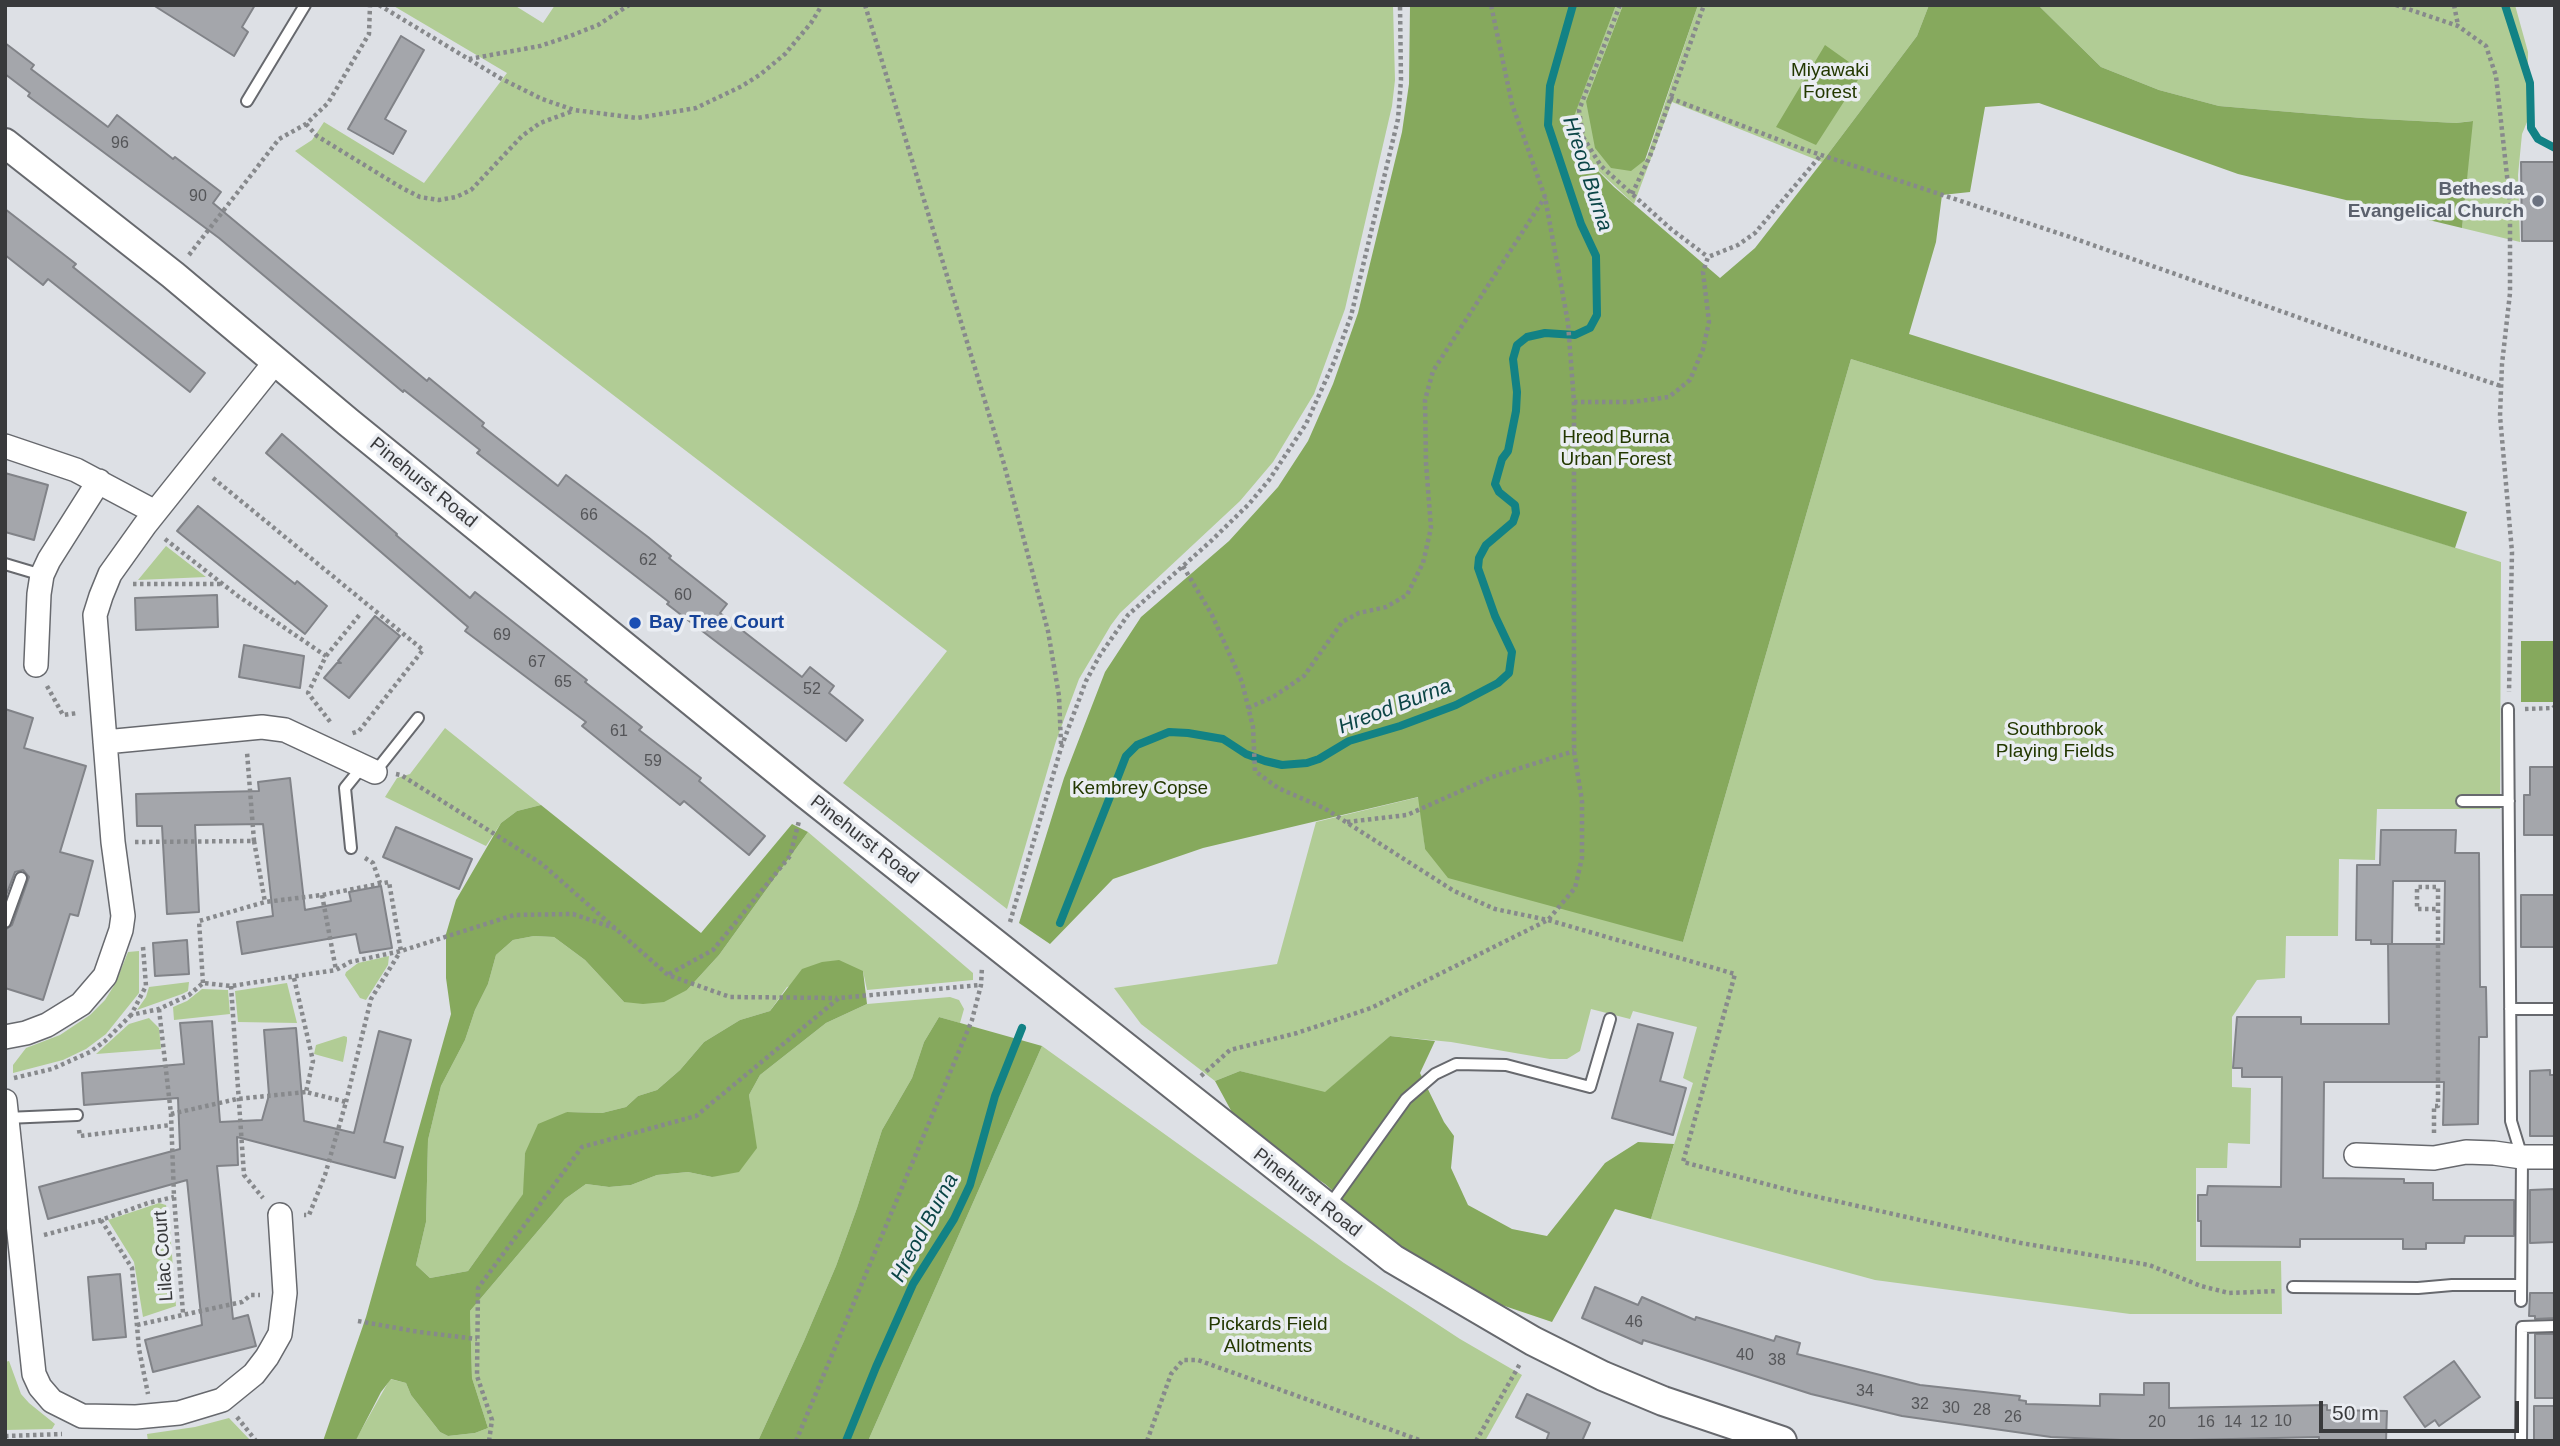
<!DOCTYPE html>
<html>
<head>
<meta charset="utf-8">
<style>
  body { margin:0 }
  #map { position:relative; width:2560px; height:1446px; overflow:hidden; background:#dde0e5; font-family:Helvetica,sans-serif }
  canvas { display:block }
  .frame { position:absolute; inset:0; border:7px solid #393a3c; pointer-events:none }
  .scale { position:absolute; left:2319px; top:1401px; width:200px; height:32px; box-sizing:border-box; border:4px solid #393a3c; border-top:0; padding-left:9px; font-size:21px; line-height:24px; white-space:nowrap; color:#393a3c; -webkit-text-stroke:5px #eaedf2; paint-order:stroke }
</style>
</head>
<body>
<div id="map">
<canvas width="2560" height="1446"></canvas>
<div class="frame"></div>
<div class="scale">50 m</div>
</div>
<script>
const ctx = document.querySelector('canvas').getContext('2d');
ctx.lineJoin = 'round';
function fill(path, color) { ctx.fillStyle = color; ctx.fill(path, 'evenodd'); }
const toPath = rows => new Path2D(rows.map(r => 'M' + r).join(''));
function trace(path, color, width, dash) { ctx.strokeStyle = color; ctx.lineWidth = width; ctx.lineCap = dash ? 'butt' : 'round'; ctx.setLineDash(dash || []); ctx.stroke(path); }
function drawText(font, color, halo, rows, align = 'center') {
  ctx.font = font + ' Helvetica,sans-serif'; ctx.lineWidth = 7; ctx.setLineDash([]); ctx.textBaseline = 'middle'; ctx.strokeStyle = halo; ctx.fillStyle = color; for (const [text, x, y, turn = 0] of rows) {
    ctx.save(); ctx.translate(x, y); ctx.rotate((+turn || 0) * Math.PI / 180); ctx.textAlign = isNaN(turn) ? turn : align; if (halo) ctx.strokeText(text, 0, 0); ctx.fillText(text, 0, 0); ctx.restore();
  }
}
const green = toPath([
  [392,5,514,5,543,23,555,5,1393,5,1395,80,1392,106,1345,309,1314,394,1273,462,1240,501,1120,613,1111,625,1079,679,1056,741,1007,909,843,783,947,651,295,151,312,140,324,122,424,183,507,73],
  [1616,5,1623,5,1586,101,1646,160,1698,5,1929,5,1917,36,1822,162,1672,102,1634,204,1586,159,1569,127],
  [2038,5,2515,5,2528,52,2527,122,2522,134,2518,175,2520,242,2462,228,2472,121,2456,123,2362,118,2219,106,2159,90,2101,67],
  [1851,359,2501,562,2500,809,2377,809,2375,860,2339,859,2338,936,2286,936,2285,978,2257,980,2232,1017,2232,1087,2251,1088,2250,1144,2228,1143,2227,1168,2196,1168,2196,1261,2281,1261,2282,1314,2130,1314,1875,1280,1651,1219,1693,1083,1683,1078,1697,1027,1633,1011,1630,1019,1591,1009,1580,1051,1567,1059,1550,1059,1451,1042,1390,1036,1325,1093,1240,1071,1215,1081,1141,1024,1114,988,1277,964,1316,822,1419,797,1425,849,1683,942],
  [166,546,206,577,138,580],
  [445,728,541,805,517,811,501,823,486,846,385,797,397,778,410,774],
  [808,832,973,973,973,980,867,990,863,971,787,987,770,1011,740,1020,704,1042,680,1070,657,1090,638,1096,626,1107,602,1113,567,1112,525,1153,524,1193,468,1271,430,1278,416,1265,426,1222,428,1140,441,1086,465,1040,475,1010,488,984,496,955,513,940,534,936,554,937,585,960,624,1002,687,990,719,955],
  [139,951,139,993,106,1034,86,1049,63,1060,13,1073,13,1065,26,1048,60,1035,90,1015,105,1000,115,984,128,952],
  [389,956,388,965,366,1000,360,998,345,975,346,972,358,963],
  [189,982,188,991,182,994,137,1010,146,997,149,987],
  [287,983,297,1023,238,1022,235,991],
  [202,989,228,990,230,1014,174,1020,173,1007,187,1001],
  [950,997,959,1000,964,1009,960,1023,939,1017,924,1042,912,1078,882,1130,857,1208,836,1266,804,1341,758,1441,355,1441,390,1379,406,1383,411,1395,440,1432,448,1436,475,1433,488,1428,472,1378,470,1311,565,1199,586,1184,609,1187,631,1185,657,1175,688,1172,712,1177,756,1148,749,1095,760,1075,826,1023,867,1004],
  [149,1018,159,1028,161,1049,96,1054,129,1024],
  [344,1036,347,1037,347,1041,343,1062,314,1054,316,1045],
  [1042,1046,1344,1263,1460,1339,1522,1375,1485,1441,868,1441],
  [159,1203,166,1205,169,1217,176,1306,143,1317,134,1262,108,1220],
  [9,1361,21,1394,29,1403,55,1424,52,1429,5,1430,5,1362],
  [229,1418,251,1441,148,1441,147,1434,195,1427]
]);
const forest = toPath([
  [1410,5,1616,5,1570,127,1586,159,1614,187,1720,278,1755,248,1822,162,1917,36,1929,5,2038,5,2101,67,2159,90,2219,106,2362,118,2456,123,2473,121,2462,228,2238,174,2039,103,1985,107,1970,192,1942,195,1936,242,1909,334,2467,512,2455,548,1851,359,1683,942,1448,878,1425,849,1418,797,1203,848,1113,879,1050,944,1019,923,1064,778,1105,672,1141,617,1229,541,1278,487,1308,441,1333,384,1358,313,1402,132,1409,84],
  [1623,5,1698,5,1645,160,1631,171,1611,168,1595,148,1586,101],
  [1825,45,1863,72,1816,145,1776,127],
  [2521,641,2555,641,2554,702,2521,702],
  [541,805,701,933,792,824,808,832,719,955,687,990,664,1002,643,1004,624,1002,585,960,554,937,534,936,513,940,496,955,488,984,475,1010,465,1040,441,1086,428,1140,426,1222,416,1265,430,1278,468,1271,523,1194,525,1153,538,1124,567,1112,602,1113,626,1107,638,1096,657,1090,680,1070,704,1042,740,1020,770,1011,802,969,822,962,839,960,863,971,867,1004,826,1023,760,1075,749,1095,757,1148,739,1172,712,1177,688,1172,657,1175,631,1185,609,1187,586,1184,565,1199,470,1311,472,1378,488,1428,475,1433,448,1436,440,1432,411,1395,406,1383,391,1379,381,1392,356,1440,323,1441,366,1317,451,1014,446,978,446,934,456,900,501,823,517,811],
  [939,1017,1042,1046,868,1441,758,1441,804,1341,836,1266,857,1208,882,1130,912,1078,924,1042],
  [1390,1036,1435,1041,1420,1073,1444,1122,1454,1136,1451,1168,1468,1205,1512,1229,1547,1236,1605,1163,1638,1142,1674,1144,1651,1219,1615,1209,1552,1322,1475,1296,1385,1236,1325,1184,1240,1127,1215,1081,1240,1071,1325,1092]
]);
const stream = toPath([
  [2505,5,2530,83,2531,128,2538,139,2555,148],
  [1060,923,1119,774,1126,756,1137,745,1169,732,1188,733,1223,739,1246,754,1265,761,1282,765,1307,763,1319,759,1349,741,1400,726,1456,705,1498,683,1509,673,1512,652,1495,616,1478,568,1479,558,1486,545,1513,522,1516,513,1515,505,1499,492,1495,484,1502,459,1508,451,1516,411,1517,392,1513,359,1517,345,1527,337,1545,333,1575,335,1590,328,1597,315,1596,256,1581,224,1548,125,1550,86,1573,5],
  [846,1441,876,1367,913,1284,954,1219,970,1185,995,1096,1022,1028]
]);
const building = toPath([
  [153,5,255,5,242,27,248,32,234,56,153,5],
  [401,36,424,50,385,119,406,131,393,154,348,129,401,36],
  [5,43,34,65,31,69,108,127,117,115,173,159,175,157,221,192,213,203,427,381,429,378,484,423,482,426,558,486,566,475,648,537,671,556,669,558,727,604,720,613,802,677,810,667,834,686,829,693,863,720,846,741,680,614,667,604,669,602,477,453,480,450,404,390,403,392,219,238,28,96,30,93,5,74,5,43],
  [2521,162,2555,162,2555,241,2522,241,2521,162],
  [5,209,76,264,73,267,205,373,190,392,48,279,43,285,5,255,5,209],
  [282,434,397,534,396,535,470,598,475,592,587,680,585,682,642,727,639,730,701,778,699,781,765,836,749,855,684,801,680,805,582,726,586,722,465,631,468,627,266,453,282,434],
  [5,473,48,485,34,540,5,532,5,473],
  [198,506,295,584,297,581,327,606,305,634,177,531,198,506],
  [217,595,218,627,136,630,135,598,217,595],
  [375,616,400,636,349,698,324,678,337,663,341,663,338,661,375,616],
  [244,645,304,656,300,688,239,677,244,645],
  [5,709,33,718,24,748,86,766,60,852,93,861,78,916,70,914,43,1000,5,988,5,930,12,925,29,877,23,870,15,872,5,898,5,709],
  [2530,767,2555,767,2555,835,2524,835,2524,795,2530,795,2530,767],
  [290,778,305,910,351,901,349,892,381,886,392,948,360,953,356,934,242,954,237,922,273,916,263,824,195,825,199,912,167,914,162,826,137,826,136,794,259,791,258,782,290,778],
  [396,827,472,859,459,889,383,857,396,827],
  [2381,830,2456,830,2455,853,2479,853,2480,987,2486,987,2487,1037,2479,1037,2478,1124,2443,1125,2444,1082,2324,1082,2323,1178,2404,1179,2404,1183,2433,1183,2433,1200,2514,1200,2514,1236,2465,1236,2464,1243,2426,1243,2426,1249,2403,1249,2403,1239,2300,1239,2300,1247,2201,1246,2201,1221,2198,1221,2198,1195,2207,1195,2208,1186,2281,1187,2282,1077,2242,1077,2242,1068,2233,1068,2237,1017,2301,1017,2301,1024,2389,1024,2388,944,2444,944,2445,881,2393,881,2392,944,2371,944,2371,940,2356,940,2357,865,2380,865,2381,830],
  [2521,895,2554,895,2554,947,2521,947,2521,895],
  [187,940,189,974,155,976,153,943,187,940],
  [212,1021,220,1122,262,1120,269,1095,264,1030,296,1028,304,1121,354,1133,379,1031,411,1040,384,1142,403,1147,395,1178,237,1137,238,1165,217,1166,233,1319,248,1315,256,1346,153,1372,145,1340,202,1325,187,1180,48,1219,39,1187,180,1149,178,1098,84,1105,82,1073,184,1064,180,1023,212,1021],
  [1638,1024,1673,1033,1660,1081,1686,1088,1673,1135,1612,1118,1638,1024],
  [2550,1070,2550,1075,2555,1075,2555,1136,2530,1136,2530,1071,2550,1070],
  [2555,1189,2555,1242,2530,1243,2530,1190,2555,1189],
  [120,1274,126,1337,93,1340,88,1277,120,1274],
  [1595,1287,1638,1305,1642,1297,1695,1320,1696,1317,1774,1341,1776,1336,1800,1343,1797,1354,1920,1385,2020,1396,2019,1400,2026,1401,2026,1404,2100,1406,2100,1394,2144,1395,2144,1383,2169,1383,2169,1408,2327,1405,2327,1410,2387,1411,2386,1441,2319,1441,2319,1437,2145,1441,2051,1437,1902,1416,1811,1394,1643,1340,1642,1344,1582,1318,1595,1287],
  [2530,1293,2555,1293,2555,1318,2535,1319,2535,1316,2529,1316,2530,1293],
  [2535,1334,2555,1334,2555,1398,2535,1398,2535,1334],
  [2454,1361,2480,1397,2439,1426,2435,1420,2425,1427,2404,1397,2454,1361],
  [1527,1394,1590,1423,1582,1441,1546,1441,1549,1433,1516,1417,1527,1394],
  [2534,1406,2555,1406,2555,1441,2534,1441,2534,1406]
]);
const path = toPath([
  [379,5,500,78,542,99,574,110,637,118,696,108,742,86,761,74,785,54,811,23,822,5],
  [865,5,1004,464,1048,631,1059,696,1061,744],
  [1620,5,1579,110,1583,137,1601,166,1671,229,1708,257],
  [2396,5,2458,26,2486,46,2496,76,2510,203,2510,293,2502,364,2500,416,2512,552,2509,692],
  [2454,5,2458,25],
  [469,59,540,46,570,36,598,25,629,5],
  [1670,98,1800,148,2070,237,2377,345,2501,386],
  [306,124,317,136,402,188,420,197,439,200,456,197,471,190,522,136,540,123,573,111],
  [1632,194,1650,156,1704,5],
  [189,255,279,139,306,124,328,103,369,34,370,5],
  [1574,402,1632,402,1669,397,1690,380,1703,349,1709,322,1703,272,1708,257,1738,245,1755,233,1821,155],
  [213,478,423,650,359,731,350,734],
  [165,539,238,596,326,656,308,693,331,723],
  [1183,566,1212,615,1242,682,1253,727,1255,771,1278,788,1324,808,1454,891,1495,909,1548,920,1735,974,1683,1162,1796,1192,2021,1243,2149,1265,2201,1286,2229,1293,2278,1291],
  [133,584,222,584],
  [326,656,361,613],
  [47,686,63,715,78,713],
  [1248,708,1273,697,1304,676,1342,622,1359,613,1386,607,1407,595,1423,563,1431,528,1426,463,1425,400,1433,371,1545,197],
  [2525,709,2553,708,2555,706],
  [396,774,401,775,542,864,668,975,730,997,837,998],
  [1347,822,1407,815,1492,777,1574,751],
  [254,841,265,902],
  [135,842,254,841,247,752],
  [365,858,373,863,380,883],
  [322,895,336,970],
  [1010,922,1061,748,1086,681,1100,655,1128,615,1211,541,1249,504,1269,480,1306,424,1334,362,1351,316,1398,119,1401,80,1400,5],
  [143,947,146,986,131,1015,159,1009,189,995,203,983,231,986,336,970,350,962,401,951,514,915,573,914,617,929],
  [669,974,713,950,790,856,799,821],
  [294,978,313,1061,306,1092,346,1102,325,1175,309,1215,304,1215],
  [203,983,199,921,265,902,322,895,389,882,401,951],
  [231,986,244,1175,263,1198],
  [159,1009,171,1114,174,1197,183,1313],
  [1201,1076,1230,1050,1297,1033,1371,1008,1548,920,1575,888,1582,858,1582,801,1574,751,1574,402,1568,323,1545,197,1512,104,1491,5],
  [14,1078,52,1069,90,1052,105,1041,131,1015],
  [346,1102,371,999,400,952],
  [171,1114,237,1099,306,1092],
  [79,1130,80,1136,171,1125],
  [2434,1133,2434,1106,2438,1106,2438,887,2417,887,2417,909,2438,909],
  [101,1220,132,1268,139,1349,148,1394],
  [44,1235,101,1220,148,1203,174,1197],
  [358,1321,419,1332,477,1339],
  [137,1325,242,1302,251,1295,260,1295],
  [237,1417,256,1441],
  [5,1436,62,1434],
  [489,1441,492,1420,477,1376,478,1288,582,1147,696,1116,839,998,980,985],
  [796,1441,972,1020,981,985,982,967],
  [1147,1441,1171,1374,1183,1360,1198,1360,1422,1441],
  [1476,1441,1521,1362]
]);
const service = toPath([
  [247,101,305,5],
  [5,564,42,575],
  [2508,709,2511,1121,2522,1157,2521,1301],
  [375,772,418,718],
  [2462,801,2509,801],
  [351,848,345,788,362,767],
  [5,922,21,878],
  [2510,1009,2555,1009],
  [6,1118,77,1115],
  [1329,1206,1406,1099,1435,1074,1456,1064,1506,1065,1590,1087,1610,1019],
  [2293,1287,2418,1288,2452,1285,2521,1285],
  [2521,1441,2522,1327,2555,1326]
]);
const minor = toPath([
  [5,446,76,470,155,512],
  [36,665,39,594,42,575,49,560,99,481],
  [105,742,262,727,285,730,375,772],
  [5,1037,26,1033,47,1025,81,1004,105,976,121,930,123,916,113,842,95,615,101,596,110,574,145,525,276,361],
  [5,1101,34,1374,40,1387,52,1401,82,1416,136,1417,179,1413,222,1400,254,1374,267,1357,280,1334,285,1293,280,1215],
  [2356,1155,2434,1158,2466,1152,2494,1153,2522,1157,2555,1157]
]);
const tertiary = toPath([
  [5,143,173,275,348,422,806,794,1393,1259,1533,1341,1603,1376,1663,1401,1782,1441]
]);
const markers = [
  [2538,201,7,"#6b7280"],
  [635,623,7,"#1a4fb4"]
];
const numberNames = [
  ["96",120,144],
  ["90",198,197],
  ["66",589,516],
  ["62",648,561],
  ["60",683,596],
  ["69",502,636],
  ["67",537,663],
  ["65",563,683],
  ["52",812,690],
  ["61",619,732],
  ["59",653,762],
  ["46",1634,1323],
  ["40",1745,1356],
  ["38",1777,1361],
  ["34",1865,1392],
  ["32",1920,1405],
  ["30",1951,1409],
  ["28",1982,1411],
  ["26",2013,1418],
  ["10",2283,1422],
  ["20",2157,1423],
  ["16",2206,1423],
  ["14",2233,1423],
  ["12",2259,1423]
];
const parkNames = [
  ["Miyawaki",1830,71],
  ["Forest",1830,93],
  ["Hreod Burna",1616,438],
  ["Urban Forest",1616,460],
  ["Southbrook",2055,730],
  ["Playing Fields",2055,752],
  ["Kembrey Copse",1140,789],
  ["Pickards Field",1268,1325],
  ["Allotments",1268,1347]
];
const worshipNames = [
  ["Bethesda",2524,190],
  ["Evangelical Church",2524,212]
];
const streetNames = [
  ["Pinehurst Road",423,483,39],
  ["Pinehurst Road",864,840,38],
  ["Pinehurst Road",1307,1193,38],
  ["Lilac Court",164,1256,-94]
];
const transitNames = [
  ["Bay Tree Court",649,623]
];
const waterNames = [
  ["Hreod Burna",1587,174,72],
  ["Hreod Burna",1395,707,-21],
  ["Hreod Burna",925,1228,-62]
];
fill(green, '#b1cc95');
fill(forest, '#86a95d');
trace(stream, '#128285', 8);
fill(building, '#a4a6ab');
trace(building, '#818388', 2);
trace(service, '#67696e', 14);
trace(minor, '#67696e', 26);
trace(tertiary, '#67696e', 32);
trace(path, '#87898c', 4.5, [3.5, 3.5]);
trace(service, '#fff', 10);
trace(minor, '#fff', 23);
trace(tertiary, '#fff', 28);
for (const [x, y, r, color] of markers) { const dot = new Path2D(); dot.arc(x, y, r, 0, 2 * Math.PI); ctx.fillStyle = color; ctx.fill(dot); trace(dot, '#eaedf2', 2.5); }
drawText('16px', '#545558', null, numberNames);
drawText('19px', '#233800', '#eaedf2', parkNames);
drawText('bold 19px', '#5b616d', '#eaedf2', worshipNames, 'right');
drawText('19px', '#393a3c', '#eaedf2', streetNames);
drawText('bold 19px', '#164399', '#eaedf2', transitNames, 'left');
drawText('italic 21px', '#0b4546', '#eaedf2', waterNames);
</script>
</body>
</html>
